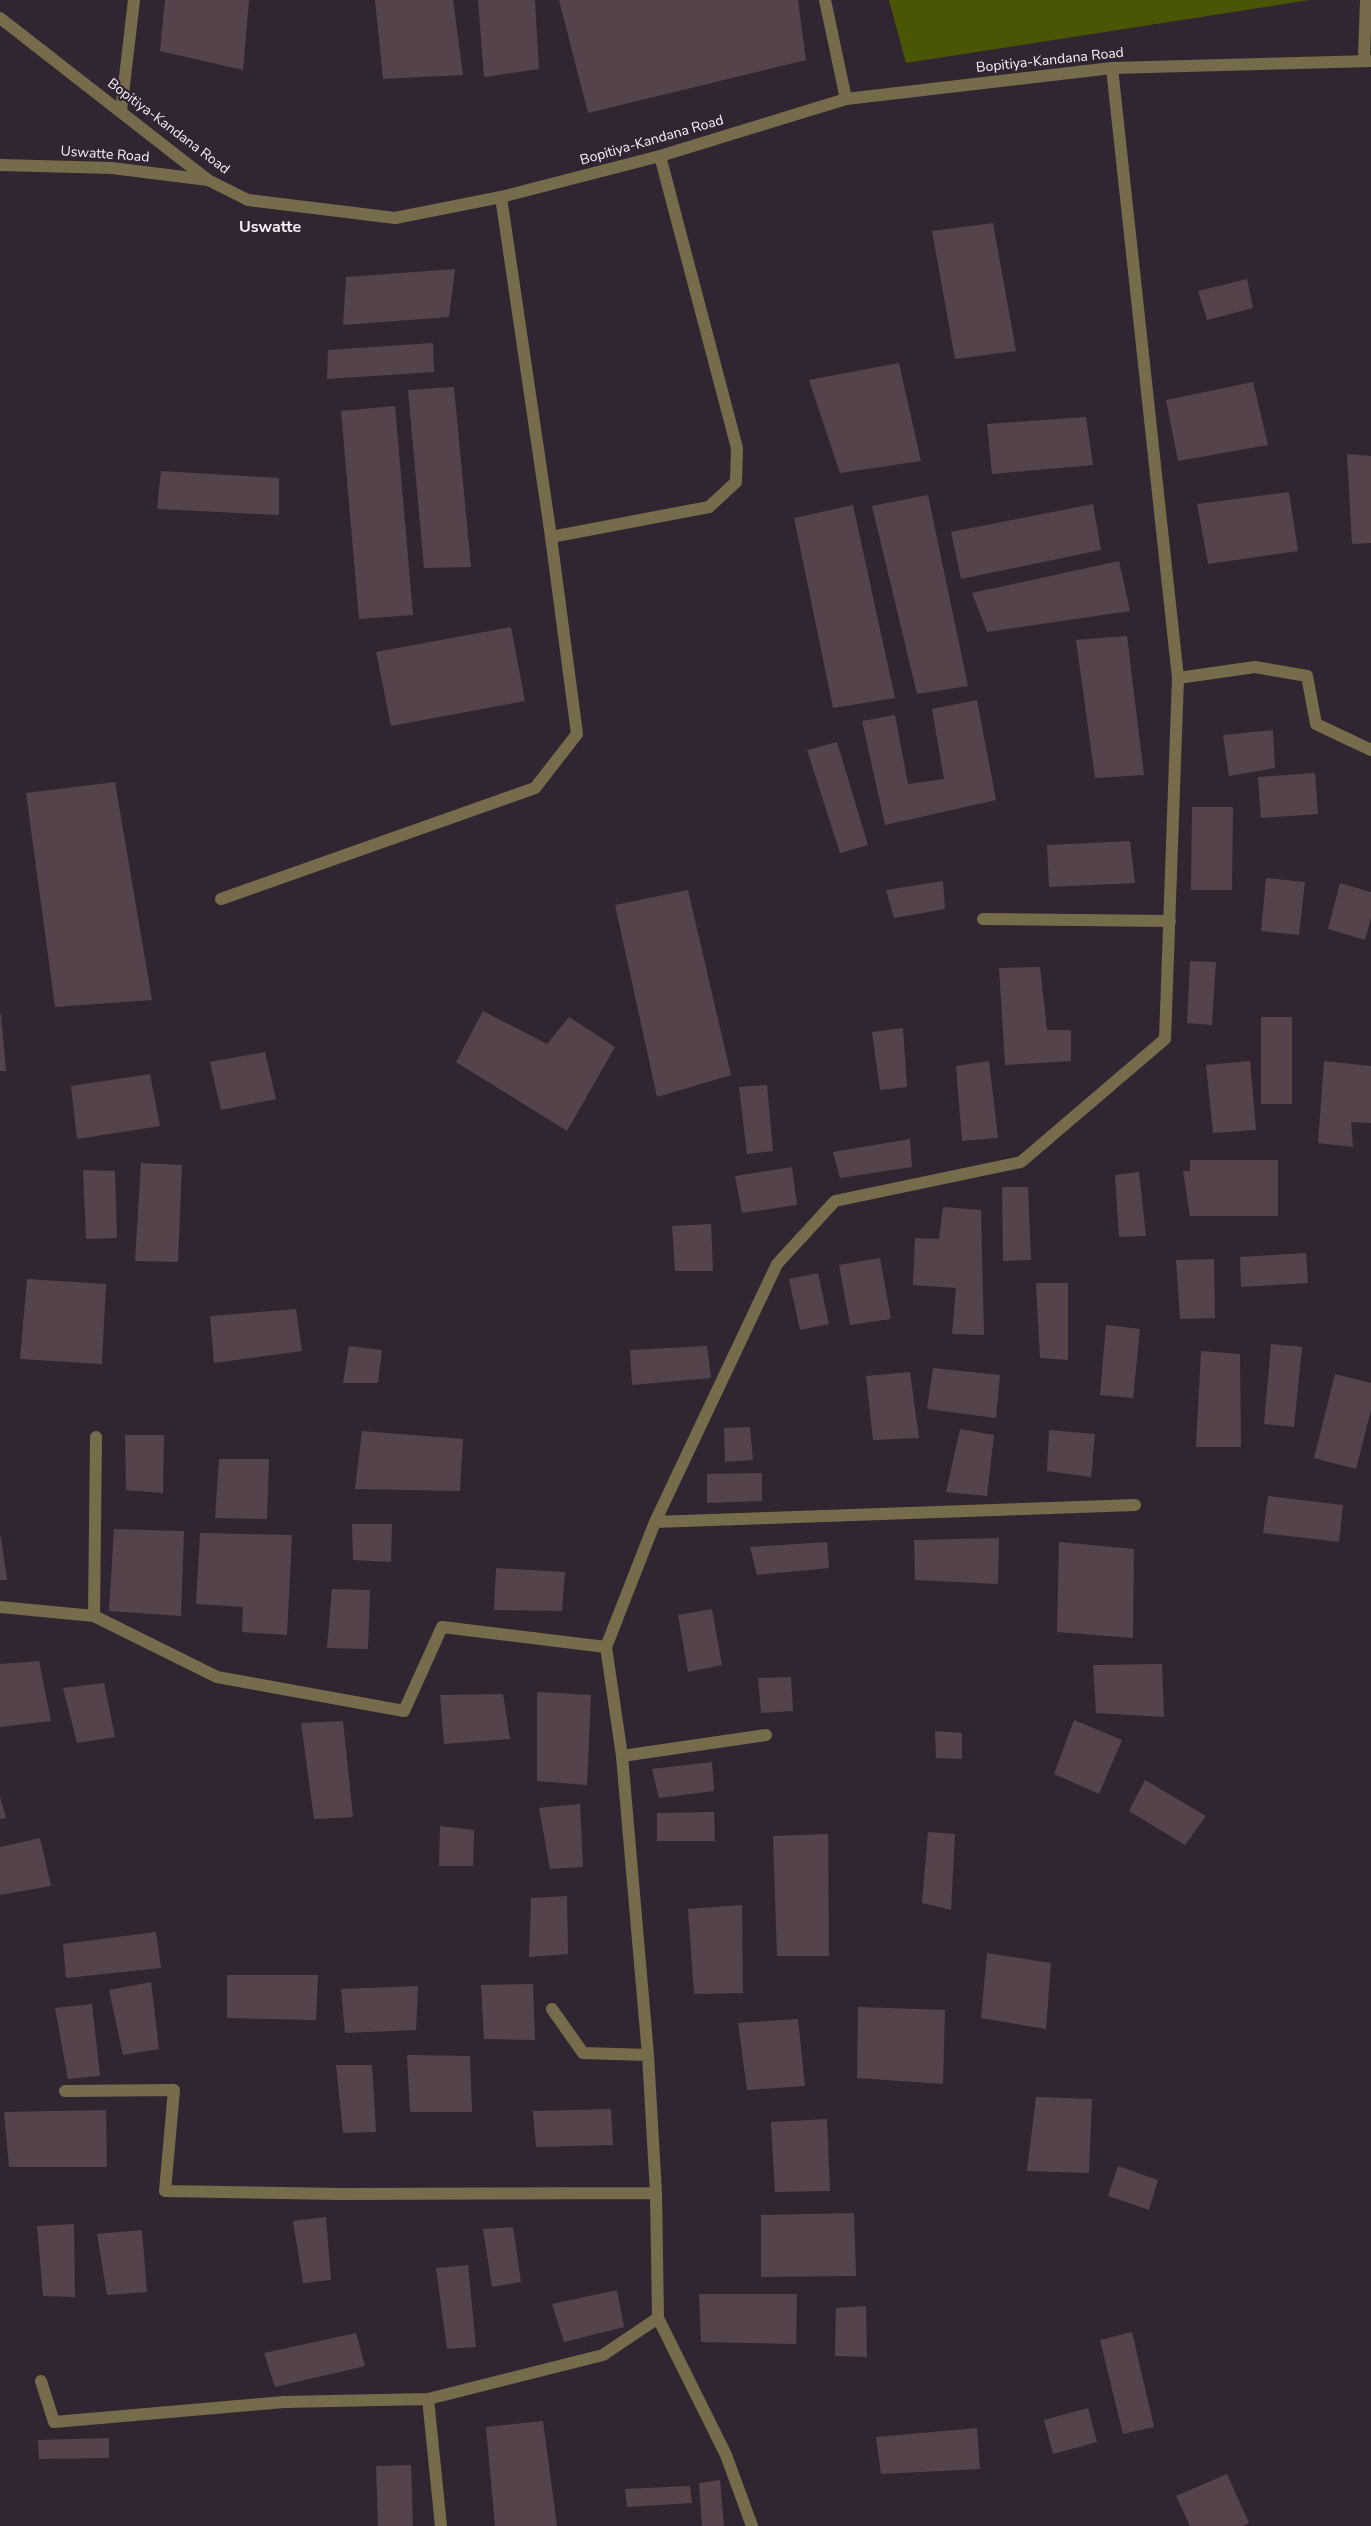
<!DOCTYPE html>
<html>
<head>
<meta charset="utf-8">
<style>
  body { margin:0 }
  canvas { display:block; background:#302531 }
</style>
</head>
<body>
<canvas width="1371" height="2526"></canvas>
<script>
const ctx = document.querySelector('canvas').getContext('2d');
ctx.lineJoin = 'round';
function fill(path, color) { ctx.fillStyle = color; ctx.fill(path, 'evenodd'); }
const toPath = rows => new Path2D(rows.map(r => 'M' + r).join(''));
function trace(path, color, width, dash) { ctx.strokeStyle = color; ctx.lineWidth = width; ctx.lineCap = dash ? 'butt' : 'round'; ctx.setLineDash(dash || []); ctx.stroke(path); }
function drawText(font, color, halo, rows, align = 'center') {
  ctx.font = font + ' "Nunito Sans",sans-serif'; ctx.lineWidth = 4.5; ctx.setLineDash([]); ctx.textBaseline = 'middle'; ctx.strokeStyle = halo; ctx.fillStyle = color; for (const [text, x, y, turn = 0] of rows) {
    ctx.save(); ctx.translate(x, y); ctx.rotate((+turn || 0) * Math.PI / 180); ctx.textAlign = isNaN(turn) ? turn : align; if (halo) ctx.strokeText(text, 0, 0); ctx.fillText(text, 0, 0); ctx.restore();
  }
}
const green = toPath([
  [889,0,1310,0,906,63]
]);
const building = toPath([
  [165,0,249,0,243,70,160,51],
  [375,0,453,0,463,75,383,79],
  [478,0,535,0,539,69,484,77],
  [559,0,798,0,806,60,588,113],
  [993,223,1016,351,955,359,932,231],
  [455,269,449,317,343,325,346,277],
  [1247,279,1253,308,1207,320,1198,291],
  [433,343,434,372,327,379,328,350],
  [899,363,921,461,840,473,809,380],
  [1253,382,1268,445,1178,461,1166,400],
  [454,387,471,567,424,568,408,390],
  [395,406,413,615,359,619,341,411],
  [1086,417,1093,465,992,474,987,424],
  [1347,454,1371,456,1371,543,1352,544],
  [161,471,279,478,279,515,157,509],
  [1289,492,1298,551,1208,564,1197,504],
  [928,495,968,686,917,694,872,506],
  [1093,504,1101,550,961,579,951,532],
  [853,505,895,698,833,708,794,518],
  [1119,561,1130,611,987,632,972,593],
  [511,627,525,701,391,726,376,652],
  [1127,636,1144,775,1095,778,1076,640],
  [977,700,996,800,885,825,862,721,895,715,908,784,944,779,932,709],
  [1273,730,1275,768,1229,776,1223,735],
  [837,742,868,845,840,853,807,750],
  [1315,773,1318,814,1261,818,1258,777],
  [115,782,152,1000,55,1007,26,793],
  [1192,807,1233,807,1232,890,1191,890],
  [1130,841,1135,883,1049,887,1047,845],
  [1266,878,1305,882,1299,935,1261,931],
  [943,881,945,909,894,918,886,890],
  [1340,883,1371,892,1371,918,1365,940,1328,929],
  [688,890,731,1075,657,1097,615,905],
  [1190,961,1216,962,1212,1025,1187,1023],
  [1040,967,1047,1030,1071,1030,1071,1061,1005,1065,999,968],
  [483,1011,547,1044,569,1017,615,1047,567,1131,456,1062],
  [0,1014,1,1014,6,1071,0,1071],
  [1261,1017,1292,1017,1292,1104,1261,1104],
  [903,1028,907,1087,880,1090,872,1032],
  [265,1052,276,1099,221,1110,210,1062],
  [989,1061,998,1138,962,1141,956,1066],
  [1250,1061,1256,1130,1213,1133,1206,1065],
  [1324,1061,1371,1066,1371,1123,1351,1122,1353,1147,1318,1143],
  [150,1074,160,1126,77,1139,71,1086],
  [767,1085,773,1151,747,1154,739,1087],
  [910,1139,912,1167,840,1178,833,1152],
  [1190,1160,1278,1160,1278,1216,1190,1216,1183,1171,1190,1171],
  [141,1163,182,1165,178,1262,135,1261],
  [792,1167,797,1205,742,1213,735,1176],
  [83,1170,115,1171,117,1238,86,1239],
  [1139,1172,1146,1236,1119,1237,1115,1175],
  [1002,1187,1028,1187,1031,1260,1003,1261],
  [943,1207,981,1210,984,1335,952,1334,956,1288,913,1285,915,1238,939,1239],
  [711,1224,713,1271,675,1271,672,1226],
  [1306,1253,1308,1283,1241,1287,1240,1257],
  [880,1258,891,1319,850,1325,839,1265],
  [1214,1259,1215,1318,1180,1319,1176,1260],
  [818,1273,829,1324,800,1330,789,1279],
  [27,1279,106,1284,102,1364,20,1359],
  [1036,1283,1068,1283,1068,1360,1040,1358],
  [296,1309,302,1351,214,1363,210,1316],
  [1106,1325,1140,1329,1133,1398,1100,1395],
  [1271,1344,1302,1347,1294,1427,1264,1424],
  [349,1346,382,1350,378,1383,343,1383],
  [707,1346,711,1378,632,1385,630,1350],
  [1201,1351,1240,1354,1241,1447,1196,1447],
  [933,1368,1000,1375,996,1418,927,1409],
  [910,1372,919,1438,873,1440,866,1376],
  [1335,1374,1371,1383,1371,1410,1356,1469,1314,1458],
  [750,1427,753,1460,725,1462,724,1428],
  [960,1429,994,1435,987,1496,946,1492],
  [1049,1430,1095,1434,1091,1477,1047,1471],
  [362,1431,463,1439,460,1491,355,1489],
  [125,1435,164,1435,163,1493,126,1490],
  [219,1459,269,1459,267,1519,215,1518],
  [762,1473,762,1501,707,1503,707,1474],
  [1268,1496,1343,1505,1339,1542,1263,1533],
  [352,1524,392,1524,391,1562,353,1560],
  [114,1529,184,1531,181,1616,109,1611],
  [200,1533,292,1535,287,1635,242,1632,243,1607,196,1604],
  [0,1537,1,1537,7,1580,0,1580],
  [999,1538,998,1584,915,1580,914,1540],
  [827,1542,829,1568,757,1575,750,1547],
  [1059,1542,1134,1549,1133,1638,1057,1632],
  [496,1568,565,1572,562,1611,494,1610],
  [332,1589,370,1590,368,1649,327,1648],
  [712,1609,722,1665,688,1672,678,1615],
  [39,1661,51,1721,0,1727,0,1664],
  [1162,1664,1164,1717,1096,1713,1093,1665],
  [791,1677,793,1711,761,1713,758,1678],
  [104,1683,115,1737,77,1743,63,1688],
  [537,1692,591,1695,587,1785,537,1781],
  [503,1694,510,1739,444,1744,440,1695],
  [1074,1720,1122,1740,1099,1794,1054,1774],
  [343,1721,353,1817,314,1819,301,1723],
  [935,1731,962,1733,962,1759,936,1758],
  [712,1762,714,1791,659,1798,652,1769],
  [1145,1780,1206,1816,1185,1845,1129,1811],
  [0,1796,6,1818,0,1819],
  [580,1804,583,1867,550,1869,539,1808],
  [714,1812,715,1841,657,1841,657,1813],
  [440,1826,474,1830,473,1866,439,1866],
  [928,1832,955,1834,951,1910,922,1903],
  [828,1834,829,1956,777,1956,773,1836],
  [40,1838,51,1886,0,1895,0,1847],
  [567,1896,568,1954,529,1957,531,1898],
  [742,1905,743,1993,694,1994,688,1909],
  [156,1932,161,1968,66,1978,63,1944],
  [987,1953,1051,1963,1046,2029,981,2018],
  [227,1975,318,1975,316,2020,227,2018],
  [151,1982,159,2049,123,2055,109,1990],
  [533,1984,535,2040,484,2039,481,1985],
  [418,1986,416,2030,345,2033,341,1989],
  [92,2004,100,2076,68,2079,55,2008],
  [858,2007,945,2010,943,2084,857,2078],
  [798,2019,805,2086,747,2090,738,2023],
  [407,2055,470,2056,472,2112,410,2112],
  [336,2065,372,2065,376,2132,343,2133],
  [1036,2097,1092,2099,1089,2173,1027,2171],
  [611,2109,613,2145,536,2147,533,2111],
  [106,2110,107,2167,9,2167,4,2112],
  [827,2119,830,2191,775,2192,771,2122],
  [1118,2166,1158,2180,1149,2210,1108,2196],
  [854,2213,856,2276,761,2277,761,2215],
  [326,2217,331,2280,303,2283,293,2221],
  [74,2224,75,2297,43,2296,37,2226],
  [513,2227,521,2282,492,2287,483,2229],
  [142,2230,147,2292,107,2295,97,2234],
  [468,2265,476,2347,447,2349,436,2268],
  [617,2290,624,2327,564,2342,552,2304],
  [699,2294,797,2294,796,2344,701,2342],
  [866,2306,867,2357,835,2356,836,2308],
  [1132,2332,1154,2427,1123,2434,1100,2340],
  [356,2333,365,2366,275,2387,264,2353],
  [1088,2408,1097,2442,1053,2454,1044,2420],
  [543,2421,557,2526,495,2526,486,2427],
  [977,2428,980,2469,881,2474,876,2437],
  [109,2438,109,2458,39,2459,38,2440],
  [411,2465,413,2526,378,2526,376,2466],
  [1227,2474,1249,2523,1243,2526,1190,2526,1176,2496],
  [720,2480,724,2526,702,2526,699,2483],
  [690,2486,692,2503,627,2507,625,2489]
]);
const service = toPath([
  [551,537,709,507,736,482,737,448,660,156],
  [221,899,535,788,577,734,551,537,501,197]
]);
const minor = toPath([
  [825,0,846,99],
  [1364,59,1366,0],
  [121,111,134,0],
  [0,165,112,168,208,180],
  [1178,678,1255,667,1307,676,1316,724,1371,750],
  [983,919,1170,921],
  [655,1522,1135,1505],
  [0,1607,94,1616,217,1677,404,1711,442,1627,606,1647,655,1522,777,1264,835,1201,1021,1162,1165,1039,1178,678,1112,68],
  [94,1616,96,1437],
  [622,1756,766,1735],
  [552,2009,583,2053,648,2055],
  [65,2091,174,2090,165,2191,339,2194,656,2193],
  [658,2318,726,2455,752,2526],
  [41,2381,54,2422,284,2402,428,2399],
  [441,2526,428,2399,603,2355,658,2318,656,2193,648,2055,622,1756,606,1647]
]);
const tertiary = toPath([
  [0,18,208,180,248,200,395,218,501,197,660,156,846,99,1112,68,1371,61]
]);
const streetNames = [
  ["Bopitiya-Kandana Road",1050,61,-6],
  ["Bopitiya-Kandana Road",168,127,37],
  ["Bopitiya-Kandana Road",652,141,-16],
  ["Uswatte Road",105,155,4]
];
const quarterNames = [
  ["Uswatte",270,228]
];
fill(green, '#4b5604');
fill(building, '#54434a');
trace(service, '#766c4b', 12);
trace(minor, '#766c4b', 12);
trace(tertiary, '#766c4b', 12);
drawText('14px', '#f9f2fa', '#302531', streetNames);
drawText('bold 16px', '#f9f2fa', '#302531', quarterNames);
</script>
</body>
</html>
